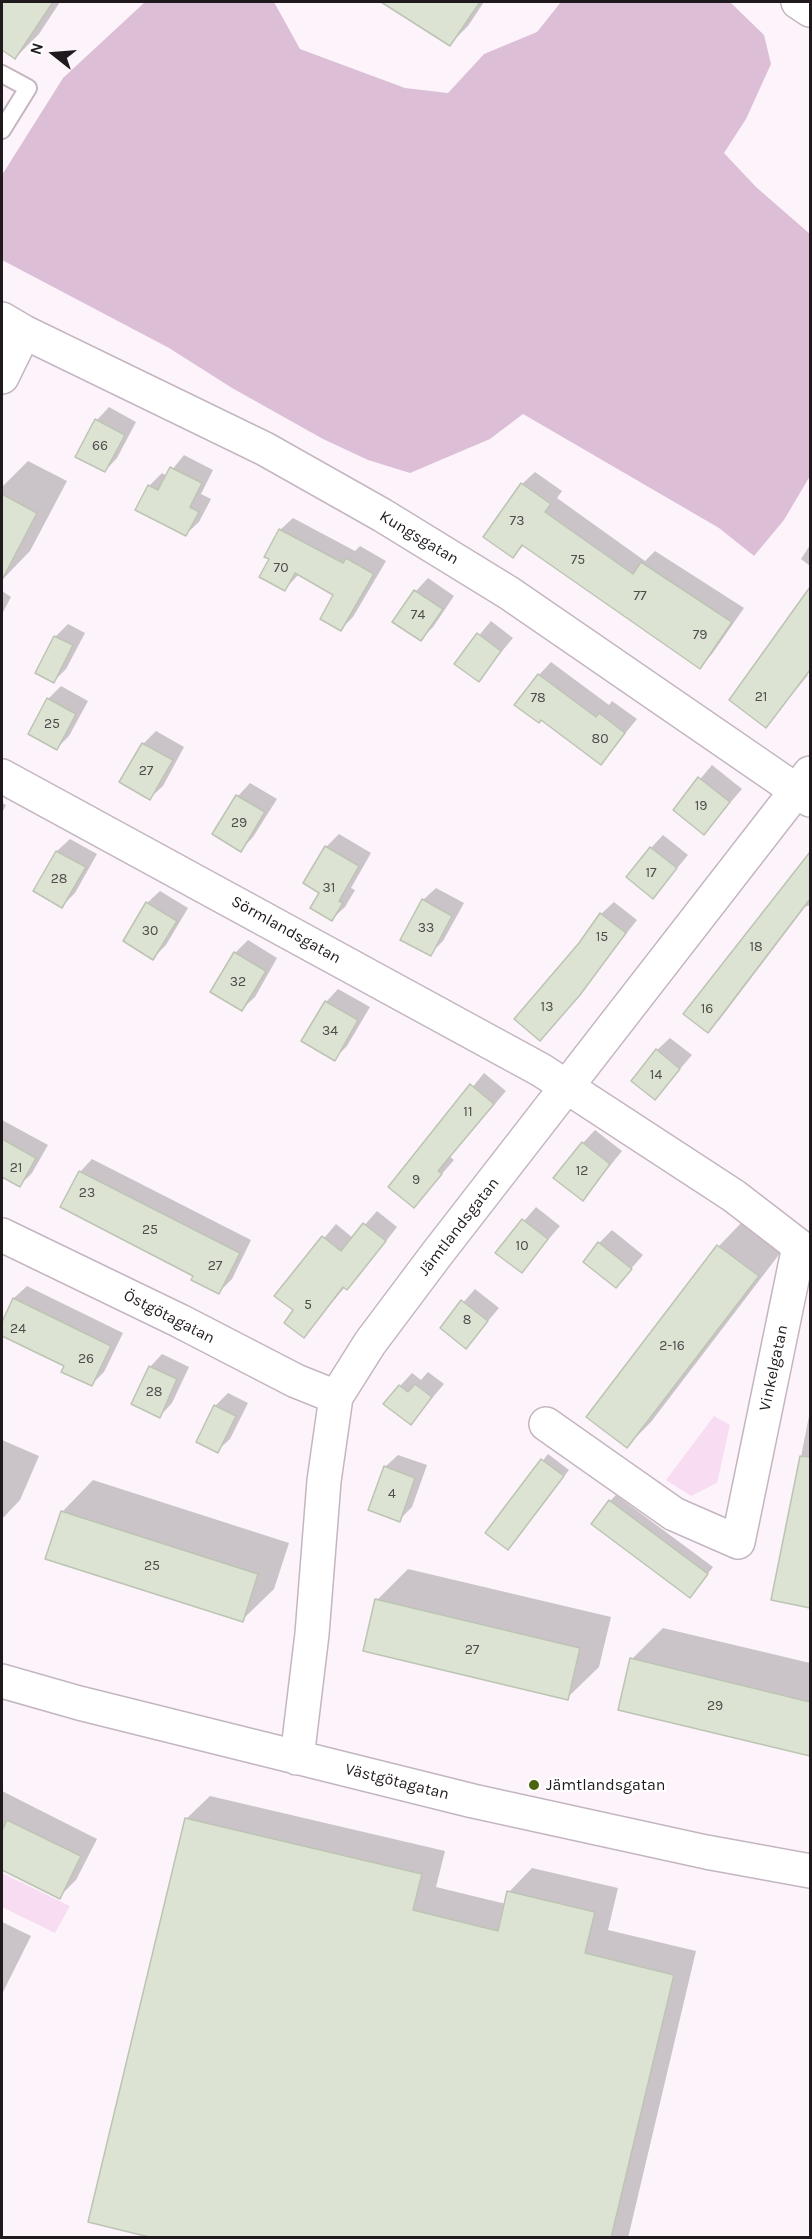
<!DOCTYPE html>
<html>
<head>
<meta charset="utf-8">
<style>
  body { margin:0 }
  #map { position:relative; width:812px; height:2239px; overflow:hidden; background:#fdf4fb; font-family:Karla,sans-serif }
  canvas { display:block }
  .frame { position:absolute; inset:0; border:3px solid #1f191e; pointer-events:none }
  .north { position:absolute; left:24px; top:24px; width:60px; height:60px; -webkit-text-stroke:4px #fff; paint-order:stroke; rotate:287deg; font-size:16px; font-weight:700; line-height:24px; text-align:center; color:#1f191e }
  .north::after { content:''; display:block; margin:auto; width:21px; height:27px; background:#1f191e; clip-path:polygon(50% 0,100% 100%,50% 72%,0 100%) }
</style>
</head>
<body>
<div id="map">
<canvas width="812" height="2239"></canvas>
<div class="frame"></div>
<div class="north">N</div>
</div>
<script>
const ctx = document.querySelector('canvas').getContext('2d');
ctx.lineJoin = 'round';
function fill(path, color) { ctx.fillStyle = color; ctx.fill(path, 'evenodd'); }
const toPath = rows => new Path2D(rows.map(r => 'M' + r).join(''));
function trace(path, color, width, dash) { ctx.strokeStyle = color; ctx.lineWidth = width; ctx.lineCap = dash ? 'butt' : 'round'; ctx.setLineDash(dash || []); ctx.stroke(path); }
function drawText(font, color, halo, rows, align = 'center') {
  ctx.font = font + ' Karla,sans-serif'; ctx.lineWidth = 4.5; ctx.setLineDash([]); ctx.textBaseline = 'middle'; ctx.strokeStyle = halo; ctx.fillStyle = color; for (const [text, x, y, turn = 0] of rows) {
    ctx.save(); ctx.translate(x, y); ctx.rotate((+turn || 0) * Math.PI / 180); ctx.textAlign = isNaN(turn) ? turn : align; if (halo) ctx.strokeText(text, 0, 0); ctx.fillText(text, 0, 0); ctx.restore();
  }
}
const green = toPath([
  [714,1416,730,1425,717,1483,691,1496,666,1480],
  [2,1873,70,1906,55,1933,2,1907]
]);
const forest = toPath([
  [145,2,274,2,300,49,405,88,448,93,484,54,537,32,561,2,730,2,764,35,771,64,746,119,724,153,756,187,810,234,810,476,784,520,754,556,719,528,523,414,490,439,410,473,368,460,323,439,232,388,169,348,2,260,2,175,63,78]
]);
const shadow = toPath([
  [2,2,60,2,39,34,15,58,2,49],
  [390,2,484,2,468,26,450,44,388,4],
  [109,407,136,422,117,458,105,471,97,420],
  [184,455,213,470,201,494,211,499,199,522,186,534,149,486,162,473,167,476],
  [28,461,67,481,30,551,2,580,2,487],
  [535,472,562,491,557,498,645,561,655,551,744,608,712,654,700,667,524,545,513,556,522,484],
  [293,518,355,551,360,546,386,561,353,617,341,629,335,595,299,574,285,589,271,559,280,530],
  [810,545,810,566,801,559],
  [428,578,454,596,433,627,421,639,394,621,416,591],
  [2,591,11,597,2,614],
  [810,593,810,657,801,670,808,675,766,726,801,602],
  [491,621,513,638,478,680,456,663],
  [68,624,85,633,66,669,54,681,55,637],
  [551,662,609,705,612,701,637,719,601,763,539,675],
  [61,686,88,701,69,736,57,748,48,699],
  [156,731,184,747,163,786,150,798,143,744],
  [712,765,742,789,704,833,675,809],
  [250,783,277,799,253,837,241,850,214,834,238,796],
  [2,803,6,805,2,813],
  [339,834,371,853,351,888,355,890,345,907,332,919,326,847],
  [663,835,688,855,653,897,651,848],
  [70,839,97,854,75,893,62,906,35,891,57,851],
  [810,855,810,905,805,907,720,1019,708,1031],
  [436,888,464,903,443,941,430,954,423,900],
  [160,891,188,908,166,945,153,958,147,903],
  [614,902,637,920,553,1027,581,944,601,914],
  [248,940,277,958,255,997,242,1009,235,953],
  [338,989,370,1007,347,1046,334,1059,326,1002],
  [670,1038,692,1055,655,1098,657,1050],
  [484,1073,506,1091,450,1157,454,1160,414,1206,391,1187],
  [2,1120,48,1145,32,1173,20,1185,2,1176],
  [595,1130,622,1151,583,1199,583,1143],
  [92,1159,251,1240,232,1279,219,1292,195,1276,80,1172],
  [536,1207,560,1226,521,1271,497,1253],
  [377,1211,397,1227,359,1276,346,1288,345,1287,304,1336,295,1310,276,1295,336,1224,353,1238],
  [742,1222,781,1252,651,1422,627,1446,588,1416,719,1246],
  [612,1230,643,1255,616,1286,599,1243],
  [27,1286,123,1333,104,1372,91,1385,66,1365,2,1334,2,1325,14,1298],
  [475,1289,499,1308,466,1347,442,1327],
  [162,1354,189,1367,172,1403,160,1416,150,1367],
  [428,1372,444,1384,411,1423,400,1386,412,1373,421,1380],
  [228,1393,248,1403,230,1439,217,1451,215,1406],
  [810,1411,810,1607,773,1599],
  [2,1440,39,1456,20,1500,2,1519],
  [548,1454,569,1470,513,1542,487,1533],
  [398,1455,427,1465,412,1507,399,1520,385,1467],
  [93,1480,289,1543,274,1589,242,1620,62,1512],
  [616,1495,713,1567,690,1596,610,1501],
  [408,1569,611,1617,599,1667,567,1698,377,1600],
  [663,1628,810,1663,810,1755,620,1709,632,1659],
  [2,1791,97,1839,76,1880,59,1897,2,1868],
  [210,1796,445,1851,436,1887,506,1904,509,1892,532,1868,618,1888,608,1930,696,1951,628,2238,159,2238,186,1819],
  [2,1922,31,1936,2,1994]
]);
const building = toPath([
  [2,2,53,2,15,59,2,50,2,2],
  [381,2,480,2,450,46,381,2],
  [95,419,125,435,105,472,75,457,95,419],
  [170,467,202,483,190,507,199,512,186,536,135,510,148,485,158,490,170,467],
  [521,483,551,504,545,512,633,574,641,562,732,622,700,669,522,545,513,558,483,537,521,483],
  [2,494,37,513,2,580,2,494],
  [279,529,343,563,346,558,374,574,341,631,320,619,333,595,295,573,285,591,259,577,269,559,264,557,279,529],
  [810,587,810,670,766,728,729,700,810,587],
  [414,590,443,609,421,641,392,622,414,590],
  [477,633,501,651,479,682,454,664,477,633],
  [54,636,73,645,54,683,35,673,54,636],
  [538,674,596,717,599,713,625,733,601,765,541,720,539,723,514,705,538,674],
  [47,698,76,714,57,750,28,734,47,698],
  [142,743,173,760,150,800,119,782,142,743],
  [698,777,730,802,704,835,673,810,698,777],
  [236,795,265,812,241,852,212,834,236,795],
  [325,846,359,866,339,901,343,903,332,921,310,908,319,893,303,883,325,846],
  [650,847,677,868,653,899,626,877,650,847],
  [56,851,86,867,62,908,33,891,56,851],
  [810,852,810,899,708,1033,683,1014,810,852],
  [422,899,452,916,431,956,400,940,422,899],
  [146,902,177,921,153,960,123,941,146,902],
  [600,913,626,933,580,995,540,1041,514,1019,579,943,600,913],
  [234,952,266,971,242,1011,210,992,234,952],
  [325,1001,358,1020,335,1061,301,1041,325,1001],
  [656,1049,680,1069,655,1100,631,1081,656,1049],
  [470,1084,494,1104,438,1171,442,1174,414,1208,388,1187,470,1084],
  [2,1139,36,1158,20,1187,2,1177,2,1139],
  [582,1142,610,1164,583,1201,553,1178,582,1142],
  [79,1171,240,1253,219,1294,191,1280,193,1276,60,1207,79,1171],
  [522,1219,548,1239,522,1273,495,1253,522,1219],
  [363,1223,386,1241,347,1290,343,1287,304,1338,284,1323,293,1310,274,1296,322,1236,341,1251,363,1223],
  [598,1242,632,1269,616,1288,583,1262,598,1242],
  [717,1245,759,1276,627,1448,586,1417,717,1245],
  [13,1298,111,1346,92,1386,61,1372,64,1366,2,1336,2,1322,13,1298],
  [461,1300,488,1321,466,1349,440,1328,461,1300],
  [149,1366,177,1379,160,1418,131,1404,149,1366],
  [415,1384,432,1397,411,1425,383,1404,399,1385,408,1392,415,1384],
  [214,1405,236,1416,218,1453,196,1442,214,1405],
  [800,1456,810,1457,810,1608,771,1600,800,1456],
  [541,1459,564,1476,508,1550,485,1533,541,1459],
  [384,1466,415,1478,400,1522,368,1510,384,1466],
  [609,1500,708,1574,690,1598,591,1524,609,1500],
  [61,1511,258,1574,243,1622,45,1559,61,1511],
  [375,1599,580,1648,568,1700,363,1651,375,1599],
  [630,1658,810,1702,810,1756,618,1710,630,1658],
  [185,1818,422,1874,413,1910,498,1931,507,1891,595,1912,585,1953,674,1975,611,2238,153,2238,88,2222,185,1818],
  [7,1820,81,1856,60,1899,2,1870,2,1831,7,1820]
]);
const lane = toPath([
  [2,74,28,88,2,130]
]);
const street = toPath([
  [798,2,810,10],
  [2,319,24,332,265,449,382,515,509,593,810,800],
  [2,377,24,332],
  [2,776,541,1070,734,1196,799,1246,738,1542,674,1514,546,1424],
  [2,1235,180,1321,296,1381,336,1397],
  [2,1681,79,1703,473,1801,706,1852,810,1871],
  [297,1758,312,1634,324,1481,336,1397,370,1343,436,1255,810,773]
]);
const markers = [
  [534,1785,6,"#4c6310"]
];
const numberNames = [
  ["66",100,446],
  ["73",517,521],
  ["75",578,560],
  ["70",281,568],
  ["77",640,596],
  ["74",418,615],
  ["79",700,635],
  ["21",761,697],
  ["78",538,698],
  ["25",52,724],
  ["80",600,739],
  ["27",146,771],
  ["19",701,806],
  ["29",239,823],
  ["17",651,873],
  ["28",59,879],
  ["31",329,888],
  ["33",426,928],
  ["30",150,931],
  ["15",602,937],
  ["18",756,947],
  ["32",238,982],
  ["13",547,1007],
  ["16",707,1009],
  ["34",330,1031],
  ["14",656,1075],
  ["11",468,1112],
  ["21",16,1168],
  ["12",582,1171],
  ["9",416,1180],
  ["23",87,1193],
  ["25",150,1230],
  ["10",522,1246],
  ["27",215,1266],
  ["5",308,1305],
  ["8",467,1320],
  ["24",18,1329],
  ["2-16",672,1346],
  ["26",86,1359],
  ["28",154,1392],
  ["4",392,1494],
  ["25",152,1566],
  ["27",472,1650],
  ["29",715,1706]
];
const streetNames = [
  ["Kungsgatan",419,538,31],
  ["Sörmlandsgatan",286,930,29],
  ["Jämtlandsgatan",459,1227,-52],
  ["Östgötagatan",169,1317,27],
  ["Vinkelgatan",774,1368,-78],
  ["Västgötagatan",397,1782,14]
];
const poiNames = [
  ["Jämtlandsgatan",546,1785]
];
fill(green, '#f8ddf2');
fill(forest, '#dcbfd6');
fill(shadow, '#0003');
fill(building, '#dce3d3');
trace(building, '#bdc4b4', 1.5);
trace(lane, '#c4b6c1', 20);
trace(street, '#c4b6c1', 36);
trace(lane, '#fff', 16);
trace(street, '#fff', 33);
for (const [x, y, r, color] of markers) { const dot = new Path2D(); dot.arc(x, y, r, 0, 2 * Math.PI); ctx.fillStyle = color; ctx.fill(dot); trace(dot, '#fff', 2); }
drawText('14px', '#4e4c4b', null, numberNames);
drawText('16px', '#1f191e', '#fff', streetNames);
drawText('16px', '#1f191e', '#fff', poiNames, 'left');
</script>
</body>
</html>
